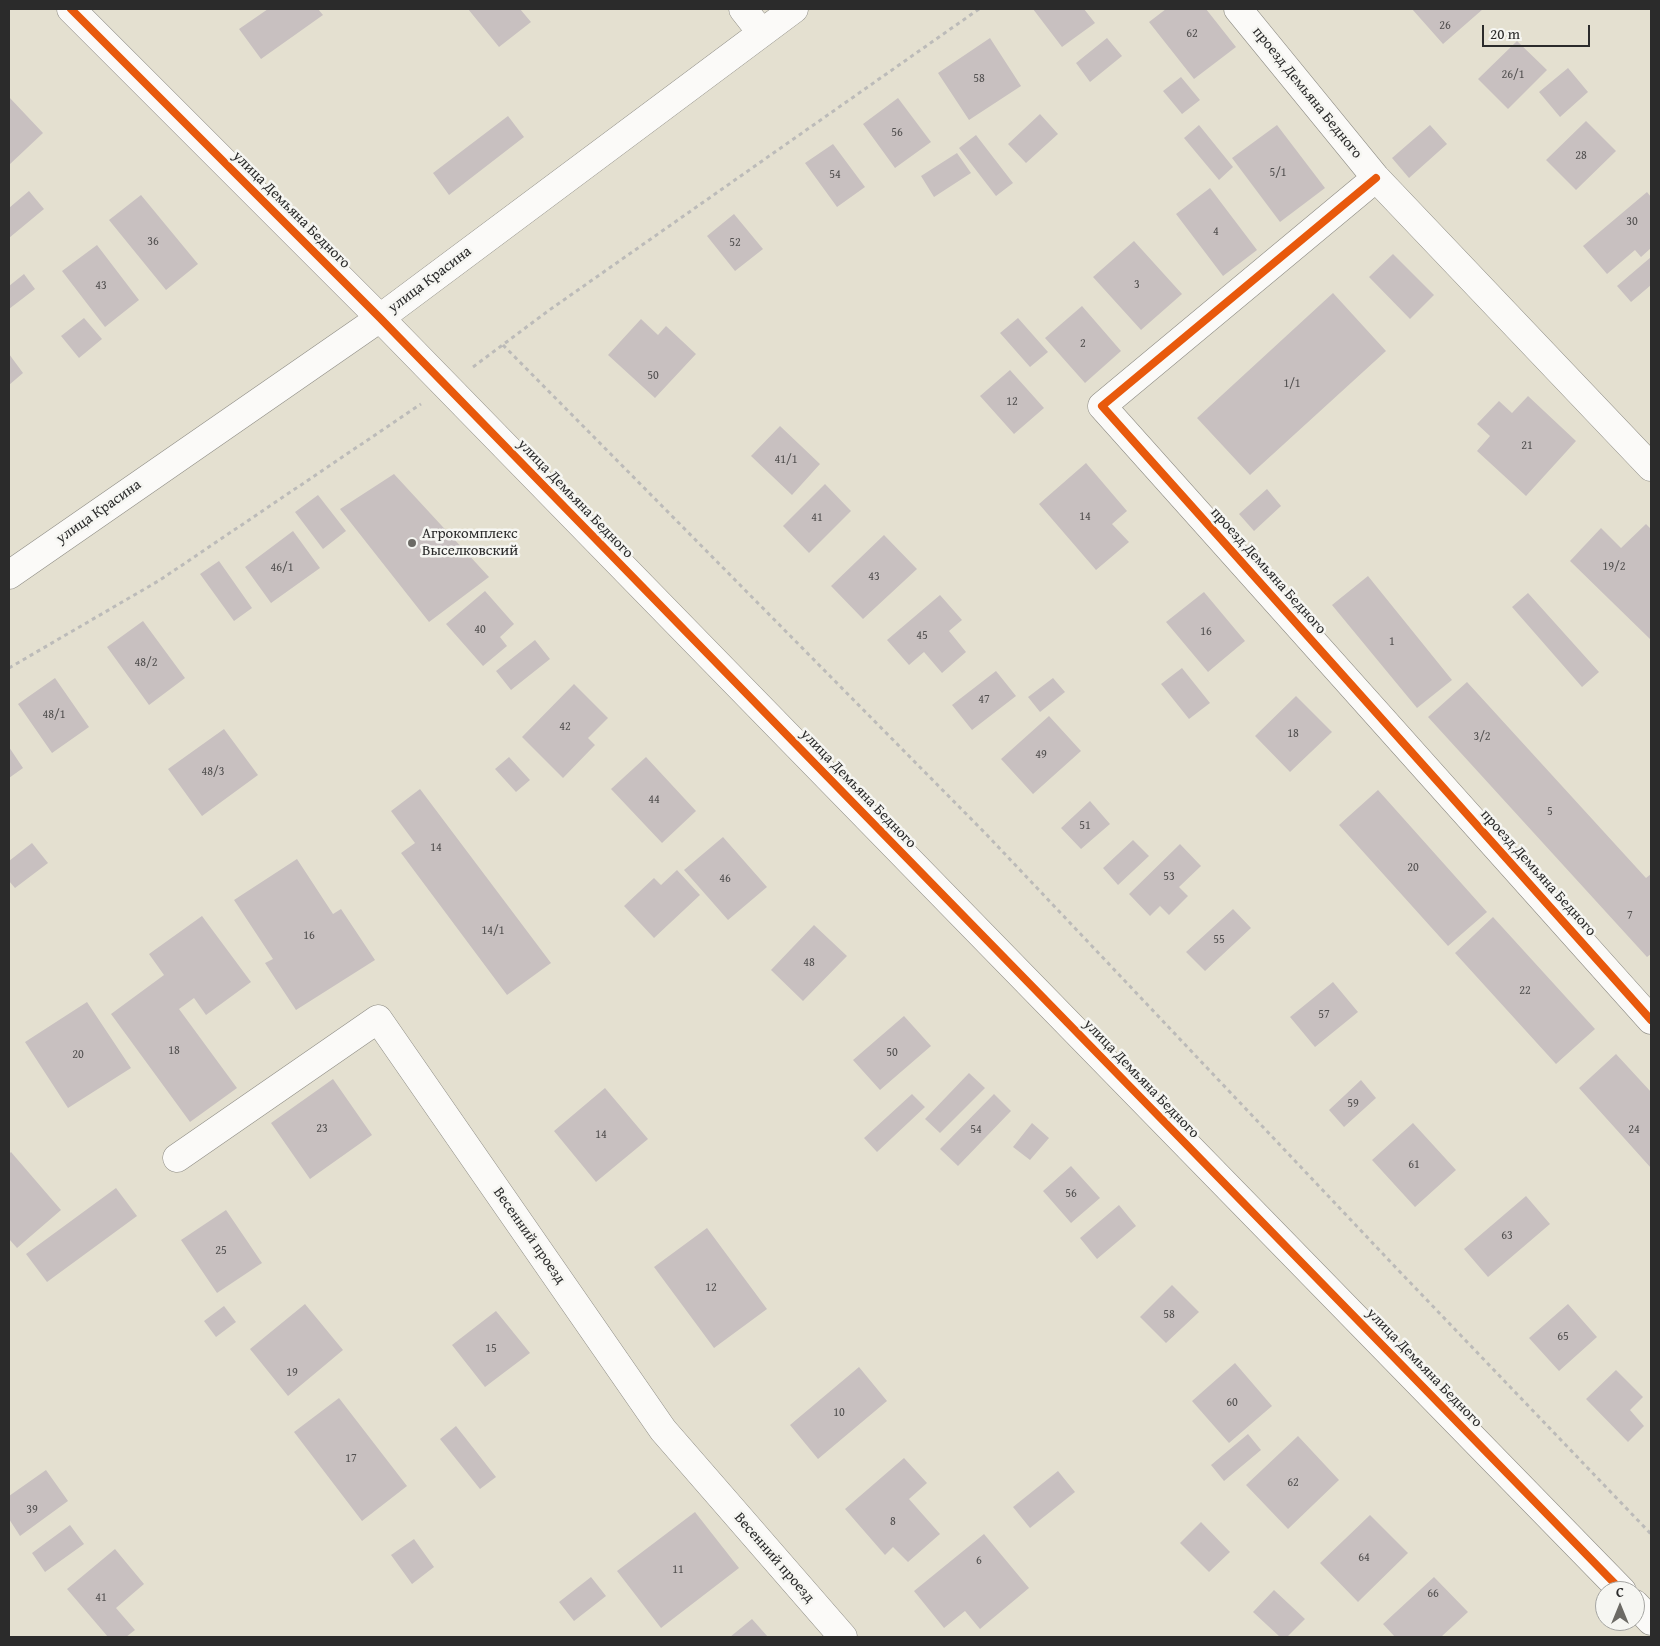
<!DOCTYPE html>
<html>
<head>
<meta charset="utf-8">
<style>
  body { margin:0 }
  #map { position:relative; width:1660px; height:1646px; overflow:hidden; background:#e4e0d0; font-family:"Gentium Book Plus",serif }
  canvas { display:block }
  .frame { position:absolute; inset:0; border:10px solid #2b2b2b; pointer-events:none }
  .north { position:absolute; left:1595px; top:1581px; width:50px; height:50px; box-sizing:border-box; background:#f6f6f2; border:1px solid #a5a5a2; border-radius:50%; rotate:0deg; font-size:14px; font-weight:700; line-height:20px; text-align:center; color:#2b2b2b }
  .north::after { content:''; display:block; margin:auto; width:18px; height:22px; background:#6c6a65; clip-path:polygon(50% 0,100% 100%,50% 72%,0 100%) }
  .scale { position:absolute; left:1482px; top:25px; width:108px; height:22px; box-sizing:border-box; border:2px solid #2b2b2b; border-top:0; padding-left:6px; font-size:15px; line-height:18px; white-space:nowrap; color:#2b2b2b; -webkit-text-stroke:4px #f6f6f2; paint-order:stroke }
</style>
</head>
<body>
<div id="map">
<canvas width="1660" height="1646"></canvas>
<div class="frame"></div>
<div class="north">С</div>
<div class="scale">20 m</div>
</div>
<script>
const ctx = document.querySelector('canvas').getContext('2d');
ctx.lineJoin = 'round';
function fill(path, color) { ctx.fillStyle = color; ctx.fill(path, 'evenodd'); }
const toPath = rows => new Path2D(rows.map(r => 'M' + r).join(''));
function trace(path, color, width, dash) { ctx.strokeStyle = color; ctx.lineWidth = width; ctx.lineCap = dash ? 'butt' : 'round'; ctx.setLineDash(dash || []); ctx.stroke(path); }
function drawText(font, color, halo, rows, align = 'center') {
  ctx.font = font + ' "Gentium Book Plus",serif'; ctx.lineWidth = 5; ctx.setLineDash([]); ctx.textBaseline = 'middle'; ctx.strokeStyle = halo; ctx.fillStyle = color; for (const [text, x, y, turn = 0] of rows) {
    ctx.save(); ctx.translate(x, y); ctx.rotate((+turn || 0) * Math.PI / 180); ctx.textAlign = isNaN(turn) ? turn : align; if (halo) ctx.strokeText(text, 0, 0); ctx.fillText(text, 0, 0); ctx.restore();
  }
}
const building = toPath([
  [268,9,318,9,323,15,261,59,239,29],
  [468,9,520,9,531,22,499,47],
  [1033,9,1084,9,1095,23,1062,47],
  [1166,9,1206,9,1236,47,1194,79,1149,22],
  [1412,9,1483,9,1443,44],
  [990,38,1021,86,969,120,938,73],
  [1107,38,1122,56,1090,82,1076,63],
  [1517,41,1547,70,1508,109,1478,79],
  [1568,68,1588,92,1560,117,1539,92],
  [1181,77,1200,100,1182,114,1163,91],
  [9,97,43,133,9,165],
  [898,98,931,142,895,168,863,124],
  [1040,114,1058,134,1026,163,1008,144],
  [508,116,524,137,449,195,433,173],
  [1586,121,1616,151,1576,190,1546,160],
  [1199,125,1233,167,1219,180,1184,138],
  [1277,125,1325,188,1280,222,1232,158],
  [1430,125,1447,144,1409,178,1392,158],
  [976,135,1013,183,996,196,959,148],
  [833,144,865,187,837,207,805,163],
  [957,153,971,173,934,197,921,176],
  [1210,188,1257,250,1223,276,1176,214],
  [29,191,44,209,9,238,9,208],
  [1647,192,1651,197,1651,248,1641,257,1635,250,1607,274,1583,246],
  [141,195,198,264,166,290,109,220],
  [734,214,763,249,735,271,707,236],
  [1134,241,1182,294,1141,330,1093,277],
  [97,245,139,300,105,327,62,271],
  [1393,254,1434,295,1410,319,1369,277],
  [1651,257,1651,285,1631,302,1617,286],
  [24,274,35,289,9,309,9,286],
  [1333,293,1386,351,1250,475,1197,418],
  [1082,306,1121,351,1085,383,1045,338],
  [84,318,102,339,79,358,61,336],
  [1018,318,1048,352,1030,367,1000,333],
  [641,319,658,335,666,326,696,354,655,398,608,355],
  [9,354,23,373,9,385],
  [1010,370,1044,408,1014,434,980,396],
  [1528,396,1576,441,1526,496,1477,451,1490,436,1477,424,1499,401,1512,413],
  [780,426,820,464,792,495,751,456],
  [1086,463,1127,511,1112,524,1129,542,1096,570,1039,504],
  [394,474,489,577,429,622,340,509],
  [825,484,851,511,809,553,783,526],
  [1267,489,1281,506,1254,531,1239,514],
  [318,495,346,531,323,549,295,512],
  [1646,524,1651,529,1651,640,1570,561,1601,528,1621,548],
  [293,531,320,568,271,603,245,567],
  [884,535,917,569,863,619,831,586],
  [219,561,252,608,234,621,200,574],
  [1368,576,1452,680,1417,708,1332,605],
  [485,591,514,624,500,637,507,646,483,666,446,624],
  [1204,592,1245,641,1208,672,1166,622],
  [1528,593,1599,672,1582,687,1512,607],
  [940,595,962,620,949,631,966,652,942,673,924,652,909,665,887,640],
  [143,621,185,678,149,705,107,647],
  [535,640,550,659,511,690,496,671],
  [1182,668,1210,703,1189,719,1161,684],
  [996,671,1016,696,972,730,952,705],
  [55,678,89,727,52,753,18,704],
  [1053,678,1065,692,1040,712,1028,697],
  [1467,682,1646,878,1651,874,1651,954,1647,957,1428,717],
  [574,684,608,718,588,738,595,745,563,778,522,737],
  [1296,696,1332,732,1290,772,1255,736],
  [1049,716,1081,751,1033,794,1001,759],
  [224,729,258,775,202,816,168,769],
  [9,747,23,768,9,778],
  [509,757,530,780,516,792,495,769],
  [646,757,696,811,662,843,611,789],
  [420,789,551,963,507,995,401,853,415,843,391,811],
  [1378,790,1487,912,1448,946,1339,825],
  [1090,801,1110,824,1081,849,1061,828],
  [723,837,767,887,728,920,684,870],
  [1133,840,1149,856,1118,885,1103,868],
  [32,843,48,863,15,888,9,881,9,861],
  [1180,844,1201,866,1179,887,1188,896,1169,915,1160,906,1150,916,1129,894],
  [297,859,333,914,341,909,375,960,296,1010,265,963,273,959,234,900],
  [677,870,700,895,654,938,624,906,654,878,661,885],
  [1233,909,1251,928,1205,971,1186,952],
  [202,916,251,982,206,1015,194,998,179,1009,237,1088,190,1122,111,1014,164,975,149,954],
  [1493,917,1595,1029,1556,1064,1455,953],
  [814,925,847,956,803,1001,771,970],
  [1333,982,1358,1012,1315,1047,1290,1017],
  [87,1002,131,1068,68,1108,25,1042],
  [904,1016,931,1046,880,1090,853,1060],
  [1616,1054,1651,1092,1651,1168,1579,1088],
  [969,1073,985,1088,940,1133,925,1119],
  [333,1079,372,1135,310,1179,271,1123],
  [1361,1080,1376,1098,1344,1127,1329,1110],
  [605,1088,648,1139,596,1182,554,1131],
  [912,1094,925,1107,877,1152,864,1138],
  [994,1094,1011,1111,958,1166,940,1149],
  [1032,1123,1049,1138,1030,1160,1013,1147],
  [1413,1123,1456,1170,1415,1207,1372,1160],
  [11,1152,61,1210,17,1248,9,1239,9,1154],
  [1071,1166,1100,1198,1071,1223,1043,1191],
  [116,1188,137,1216,47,1282,26,1254],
  [1526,1196,1550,1224,1488,1277,1464,1249],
  [1119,1205,1136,1226,1097,1259,1080,1238],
  [226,1210,262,1263,217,1293,181,1240],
  [707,1228,767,1309,714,1348,654,1267],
  [1172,1285,1199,1312,1166,1343,1140,1317],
  [305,1304,343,1350,288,1396,250,1349],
  [1568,1304,1597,1337,1559,1371,1529,1338],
  [224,1306,236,1322,216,1337,204,1321],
  [496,1311,530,1353,485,1387,452,1345],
  [1235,1363,1272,1406,1229,1443,1192,1401],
  [859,1367,887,1401,818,1459,790,1425],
  [1616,1370,1643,1397,1630,1410,1644,1426,1628,1442,1586,1399],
  [339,1398,407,1486,362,1521,294,1432],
  [456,1426,496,1477,480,1489,440,1439],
  [1248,1434,1261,1450,1224,1481,1211,1465],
  [1298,1436,1339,1480,1288,1529,1246,1485],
  [904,1458,927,1483,909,1499,940,1534,908,1562,893,1547,885,1555,845,1509],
  [46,1470,68,1501,20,1536,9,1519,9,1496],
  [1058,1471,1075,1492,1030,1528,1013,1507],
  [695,1512,739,1568,661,1628,617,1571],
  [1370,1515,1408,1553,1358,1602,1320,1563],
  [1201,1522,1230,1552,1209,1572,1180,1543],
  [70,1525,84,1544,45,1572,32,1553],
  [984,1534,1029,1588,980,1629,965,1611,944,1628,914,1591],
  [414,1539,434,1567,412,1584,391,1555],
  [115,1549,144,1584,116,1608,135,1630,126,1637,108,1637,67,1589],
  [591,1577,606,1596,574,1621,559,1602],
  [1434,1577,1468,1612,1441,1637,1395,1637,1383,1624],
  [1274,1590,1305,1619,1287,1637,1280,1637,1253,1612],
  [752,1619,768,1637,730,1637]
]);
const path = toPath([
  [503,345,986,834,1401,1273,1651,1534],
  [473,367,548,311,979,9],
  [9,668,160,580,421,404]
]);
const minor = toPath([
  [743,9,761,32],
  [1238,9,1376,178,1651,467],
  [1376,178,1102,406,1651,1020],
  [177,1158,378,1019,663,1430,843,1637]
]);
const tertiary = toPath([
  [71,9,380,318,1622,1591],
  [9,575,380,318,794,9],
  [1635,1604,1651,1621]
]);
const cycleway = toPath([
  [71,9,380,318,1622,1591],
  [1376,178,1102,406,1651,1020]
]);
const markers = [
  [412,543,5,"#6c6a65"]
];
const numberNames = [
  ["26",1445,26],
  ["62",1192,34],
  ["26/1",1513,75],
  ["58",979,79],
  ["56",897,133],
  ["28",1581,156],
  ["5/1",1278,173],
  ["54",835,175],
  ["30",1632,222],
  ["4",1216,232],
  ["36",153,242],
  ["52",735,243],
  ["3",1137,285],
  ["43",101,286],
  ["2",1083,344],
  ["50",653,376],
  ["1/1",1292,384],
  ["12",1012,402],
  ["21",1527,446],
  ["41/1",786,460],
  ["14",1085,517],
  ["41",817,518],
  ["19/2",1614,567],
  ["46/1",282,568],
  ["43",874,577],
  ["40",480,630],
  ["16",1206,632],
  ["45",922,636],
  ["1",1392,642],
  ["48/2",146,663],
  ["47",984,700],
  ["48/1",54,715],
  ["42",565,727],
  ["18",1293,734],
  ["3/2",1482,737],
  ["49",1041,755],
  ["48/3",213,772],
  ["44",654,800],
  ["5",1550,812],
  ["51",1085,826],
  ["14",436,848],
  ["20",1413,868],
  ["53",1169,877],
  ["46",725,879],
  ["7",1630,916],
  ["14/1",493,931],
  ["16",309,936],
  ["55",1219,940],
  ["48",809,963],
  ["22",1525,991],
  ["57",1324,1015],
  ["18",174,1051],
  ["50",892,1053],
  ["20",78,1055],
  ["59",1353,1104],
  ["23",322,1129],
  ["54",976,1130],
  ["24",1634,1130],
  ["14",601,1135],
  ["61",1414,1165],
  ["56",1071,1194],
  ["63",1507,1236],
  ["25",221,1251],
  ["12",711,1288],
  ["58",1169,1315],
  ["65",1563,1337],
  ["15",491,1349],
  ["19",292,1373],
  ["60",1232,1403],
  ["10",839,1413],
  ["17",351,1459],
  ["62",1293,1483],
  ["39",32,1510],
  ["8",893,1522],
  ["64",1364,1558],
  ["6",979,1561],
  ["11",678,1570],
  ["66",1433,1594],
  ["41",101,1598]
];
const streetNames = [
  ["проезд Демьяна Бедного",1307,93,51],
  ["улица Демьяна Бедного",291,210,45],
  ["улица Красина",430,280,-37],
  ["улица Демьяна Бедного",575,499,46],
  ["улица Красина",99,512,-35],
  ["проезд Демьяна Бедного",1268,571,48],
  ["улица Демьяна Бедного",858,789,46],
  ["проезд Демьяна Бедного",1538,873,48],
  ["улица Демьяна Бедного",1141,1079,46],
  ["Весенний проезд",529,1236,55],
  ["улица Демьяна Бедного",1424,1368,46],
  ["Весенний проезд",774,1558,49]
];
const poiNames = [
  ["Агрокомплекс",422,534],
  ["Выселковский",422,551]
];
fill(building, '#c8c0c0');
trace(minor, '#8d8b84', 29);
trace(tertiary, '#8d8b84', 29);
trace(path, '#bcbbb9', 3, [4, 4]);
trace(minor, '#fbfaf8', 28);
trace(tertiary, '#fbfaf8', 28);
trace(cycleway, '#e8590c', 8);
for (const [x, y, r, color] of markers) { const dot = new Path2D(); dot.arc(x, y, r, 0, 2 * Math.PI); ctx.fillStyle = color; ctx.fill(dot); trace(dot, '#f6f6f2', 2); }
drawText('12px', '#525050', null, numberNames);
drawText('15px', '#2b2b2b', '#f6f6f2', streetNames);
drawText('15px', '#2b2b2b', '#f6f6f2', poiNames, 'left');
</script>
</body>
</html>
